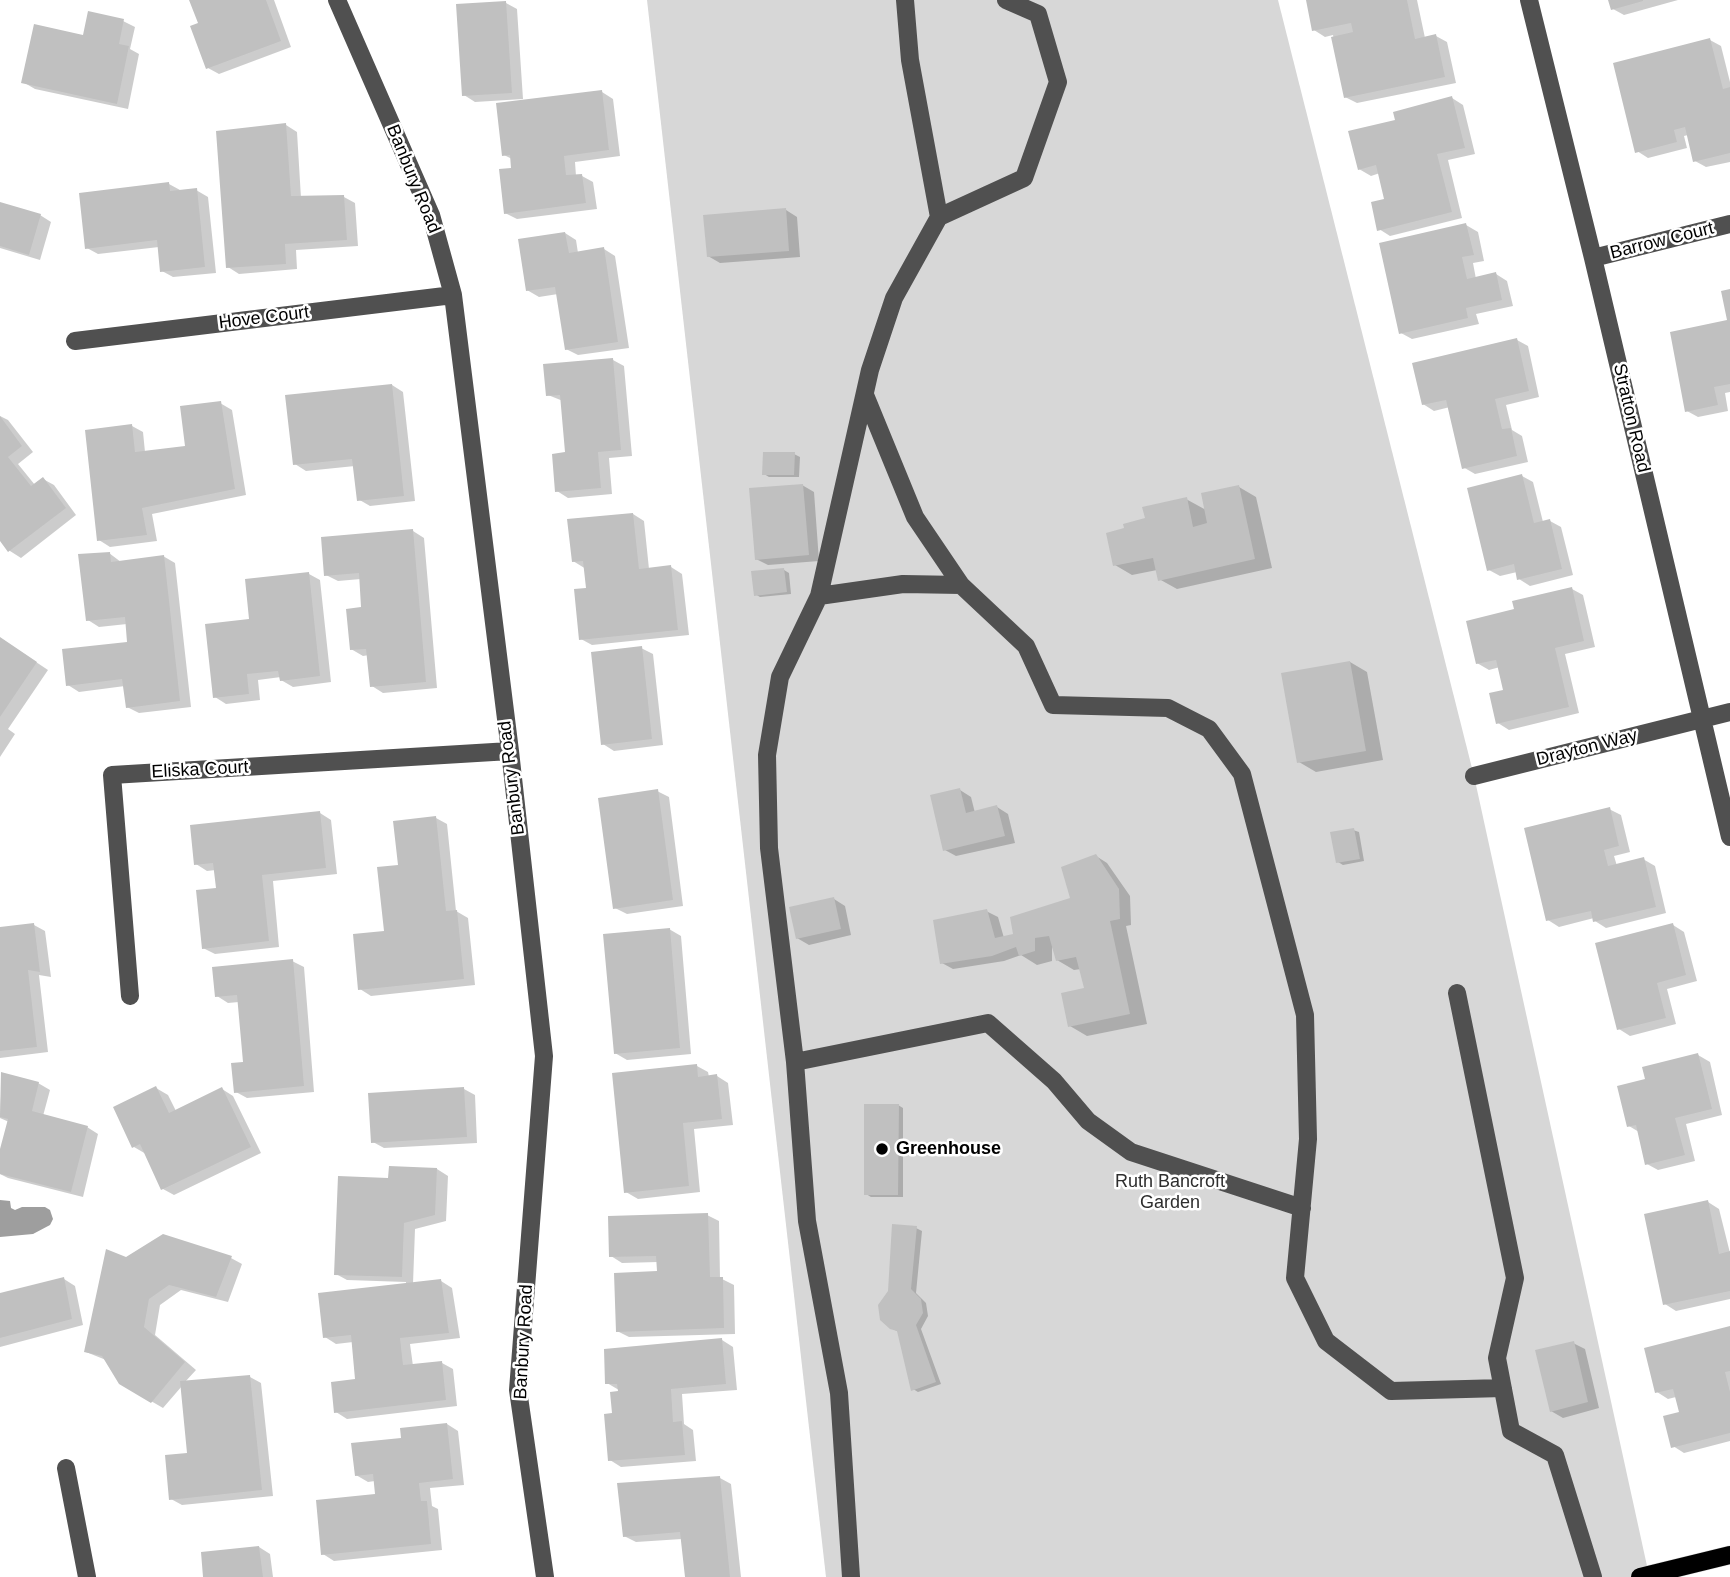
<!DOCTYPE html>
<html>
<head>
<meta charset="utf-8">
<style>
  body { margin:0 }
  canvas { display:block; background:#fff }
</style>
</head>
<body>
<canvas width="1730" height="1577"></canvas>
<script>
const ctx = document.querySelector('canvas').getContext('2d');
ctx.lineJoin = 'round';
function fill(path, color) { ctx.fillStyle = color; ctx.fill(path, 'evenodd'); }
const toPath = rows => new Path2D(rows.map(r => 'M' + r).join(''));
function trace(path, color, width, dash) { ctx.strokeStyle = color; ctx.lineWidth = width; ctx.lineCap = dash ? 'butt' : 'round'; ctx.setLineDash(dash || []); ctx.stroke(path); }
function drawText(font, color, halo, rows, align = 'center') {
  ctx.font = font + ' Arial,sans-serif'; ctx.lineWidth = 5; ctx.setLineDash([]); ctx.textBaseline = 'middle'; ctx.strokeStyle = halo; ctx.fillStyle = color; for (const [text, x, y, turn = 0] of rows) {
    ctx.save(); ctx.translate(x, y); ctx.rotate((+turn || 0) * Math.PI / 180); ctx.textAlign = isNaN(turn) ? turn : align; if (halo) ctx.strokeText(text, 0, 0); ctx.fillText(text, 0, 0); ctx.restore();
  }
}
const green = toPath([
  [647,0,1278,0,1474,776,1649,1575,1640,1577,826,1577]
]);
const water = toPath([
  [0,1200,10,1201,11,1208,15,1210,22,1207,45,1207,50,1210,53,1219,50,1225,33,1234,0,1237]
]);
const shadow = toPath([
  [191,0,274,0,291,47,219,74,208,68,200,24],
  [1311,0,1417,0,1425,38,1436,36,1447,42,1456,83,1357,103,1345,97,1333,35,1325,37,1314,30],
  [1610,0,1678,0,1624,15,1613,9],
  [506,3,517,9,523,99,475,102,464,95],
  [123,21,135,27,130,49,139,54,128,109,35,89,23,82,84,37],
  [1710,40,1721,46,1730,82,1730,162,1706,167,1695,161,1688,135,1684,136,1687,148,1648,158,1637,151],
  [602,92,613,99,620,156,575,162,576,176,582,176,593,182,597,209,517,219,505,213,513,169,512,159,504,155],
  [1452,98,1463,105,1475,154,1448,160,1462,218,1390,236,1379,229,1387,200,1380,173,1371,176,1359,169,1397,121],
  [286,125,297,132,301,198,344,197,355,203,358,246,296,250,297,269,239,274,228,267],
  [169,184,180,190,196,190,208,197,216,273,173,277,162,271,159,247,98,254,87,248],
  [0,204,40,215,51,222,40,260,0,248],
  [786,210,797,217,800,257,720,263,708,256],
  [1466,225,1478,232,1484,261,1473,263,1476,279,1496,274,1507,281,1513,306,1476,314,1479,324,1412,339,1401,333],
  [565,233,576,240,578,253,604,249,615,256,629,348,578,355,566,349,558,294,539,297,527,290],
  [1730,291,1730,392,1725,393,1728,411,1698,417,1687,411,1729,322],
  [1517,340,1528,346,1539,397,1506,405,1512,430,1522,436,1528,462,1475,474,1463,467,1450,407,1434,411,1423,404],
  [613,360,624,366,632,456,609,458,612,494,568,498,557,491,567,454,563,401,548,395],
  [392,385,403,392,415,501,370,506,358,499,355,466,306,471,295,464],
  [220,403,232,410,246,495,152,514,157,541,110,547,99,540,132,426,143,432,145,452,187,447],
  [0,416,8,420,33,452,18,464,35,485,43,479,54,485,76,515,21,558,10,551,0,538],
  [794,454,800,457,799,477,769,477,764,474],
  [1522,476,1533,482,1543,522,1550,521,1561,527,1573,575,1530,586,1519,579,1517,572,1500,576,1489,570],
  [802,485,814,492,819,561,768,565,756,559],
  [1239,487,1256,497,1272,568,1177,589,1159,579,1157,570,1132,575,1115,565,1186,499,1206,510],
  [633,514,644,521,649,569,671,567,682,574,689,635,592,645,581,639,588,589,586,569,573,561],
  [413,531,424,538,437,688,383,693,372,686,369,655,363,656,351,649,363,609,361,579,338,581,326,575],
  [109,553,121,562,163,556,175,563,191,707,139,713,127,707,125,686,79,692,68,685,129,643,127,624,99,627,88,620],
  [784,570,789,573,791,594,760,597,755,594],
  [309,574,320,580,331,682,293,687,281,680,281,677,258,680,260,700,226,704,215,697,251,621],
  [1572,589,1583,595,1595,647,1565,654,1579,713,1509,730,1498,723,1505,691,1500,667,1489,670,1477,663,1516,611],
  [0,638,48,670,8,729,15,734,0,757],
  [641,648,653,654,663,745,614,751,603,744],
  [1350,662,1367,672,1383,760,1316,772,1299,762],
  [960,790,971,797,975,813,997,807,1008,814,1015,843,956,856,945,850],
  [657,791,669,797,683,906,627,914,615,908],
  [1609,809,1621,815,1630,852,1614,856,1617,866,1643,859,1655,866,1666,913,1606,928,1595,921,1594,918,1559,927,1548,920],
  [320,813,331,820,337,874,273,881,279,947,215,954,203,948,218,890,216,870,207,871,196,864],
  [436,818,447,824,456,911,468,918,475,985,371,996,360,989,386,932,399,866],
  [1353,830,1359,832,1364,861,1343,865,1338,862],
  [1096,856,1107,863,1130,896,1131,925,1126,926,1147,1024,1087,1036,1070,1026,1087,989,1081,969,1074,970,1057,960,1052,946,1052,961,1037,965,1021,955,1004,961,953,969,942,963,986,911,998,917,1004,938,1013,936,1075,899],
  [834,899,845,906,851,935,809,945,797,938],
  [34,925,45,931,51,977,39,975,48,1052,0,1058,0,929],
  [1673,925,1684,932,1697,981,1667,989,1676,1024,1630,1036,1619,1029],
  [669,929,681,936,691,1054,627,1060,615,1053],
  [292,961,304,967,314,1092,247,1098,236,1092,245,1063,239,1002,228,1003,217,996],
  [1698,1055,1710,1062,1722,1115,1686,1124,1695,1161,1658,1170,1647,1164,1639,1132,1629,1126,1647,1081],
  [697,1066,708,1072,709,1077,717,1076,728,1083,733,1125,694,1129,700,1192,638,1199,626,1192],
  [2,1074,38,1083,50,1090,43,1116,87,1127,98,1134,83,1197,8,1178,0,1174,0,1157,9,1122,0,1118],
  [156,1088,168,1095,176,1111,222,1089,233,1096,261,1153,174,1195,163,1189,146,1154,134,1147],
  [464,1089,475,1095,477,1143,384,1148,373,1142],
  [898,1105,903,1108,903,1197,871,1197,866,1194],
  [437,1169,448,1176,446,1221,415,1229,413,1284,441,1281,452,1288,460,1338,410,1344,413,1366,442,1363,453,1369,457,1406,347,1419,336,1412,357,1380,353,1342,336,1344,325,1337,406,1285,406,1282,347,1280,336,1274,390,1180],
  [1708,1202,1719,1209,1730,1253,1730,1299,1676,1311,1665,1304],
  [707,1215,719,1221,720,1278,734,1285,735,1334,629,1337,617,1331,658,1273,658,1262,622,1263,611,1256],
  [916,1228,922,1231,916,1293,926,1303,928,1316,921,1329,941,1384,918,1392,913,1389,899,1332,891,1328,890,1291],
  [231,1258,242,1264,228,1302,181,1290,160,1305,155,1335,196,1370,185,1382,250,1377,261,1383,273,1496,182,1505,171,1499,188,1454,182,1386,163,1408,120,1383,106,1360,86,1352,126,1259],
  [64,1279,75,1286,83,1325,0,1347,0,1295],
  [1730,1327,1730,1441,1684,1453,1673,1446,1681,1414,1676,1397,1668,1399,1657,1392],
  [722,1340,733,1347,737,1390,682,1394,684,1424,693,1430,696,1461,621,1467,610,1460,624,1393,607,1383],
  [1573,1343,1585,1349,1599,1408,1563,1418,1551,1411],
  [447,1424,458,1431,464,1485,430,1488,432,1506,438,1509,442,1550,334,1561,323,1554,376,1496,375,1481,368,1482,356,1475,403,1439],
  [720,1478,731,1484,741,1577,687,1577,682,1539,636,1542,624,1536],
  [259,1547,270,1554,273,1577,205,1577]
]);
const building = toPath([
  [189,0,266,0,281,41,206,69,190,26,198,23],
  [1306,0,1407,0,1415,39,1436,34,1445,77,1344,98,1331,37,1353,32,1351,23,1312,31],
  [1608,0,1643,0,1643,1,1611,10],
  [506,1,512,93,462,96,456,4],
  [88,11,124,19,119,44,129,46,117,104,21,83,34,24,83,35],
  [1710,38,1723,89,1730,87,1730,153,1693,162,1685,127,1674,130,1677,142,1635,153,1613,63],
  [602,90,609,150,564,156,566,175,582,174,586,203,504,214,499,169,511,168,510,155,502,156,496,103],
  [1452,96,1465,148,1437,154,1452,212,1377,231,1371,202,1384,199,1376,165,1358,170,1348,131,1395,120,1393,112],
  [286,123,291,196,344,195,347,240,285,244,286,264,226,268,216,131],
  [169,182,170,191,197,188,205,267,160,272,157,240,85,249,79,193],
  [0,202,41,214,29,255,0,246],
  [786,208,789,251,707,257,703,215],
  [1466,223,1474,255,1462,257,1467,279,1496,272,1502,300,1466,308,1468,318,1399,334,1379,243],
  [565,232,569,253,604,247,618,342,565,350,555,287,526,291,518,239],
  [1730,289,1730,384,1714,387,1718,405,1685,412,1670,332,1727,320,1721,291],
  [1517,338,1529,391,1495,399,1502,429,1511,428,1517,456,1462,469,1446,400,1422,405,1412,363],
  [613,358,621,450,598,452,601,488,555,492,552,454,565,452,560,395,546,396,543,364],
  [392,384,404,496,357,501,352,459,293,465,285,395],
  [221,401,235,489,142,508,147,535,97,541,85,430,132,424,135,452,185,446,180,406],
  [0,416,22,446,8,457,31,486,43,477,66,508,8,552,0,541],
  [763,452,795,452,794,475,762,475],
  [1522,474,1534,523,1550,519,1562,569,1517,580,1514,564,1487,571,1467,488],
  [803,484,809,555,755,560,749,488],
  [1239,485,1255,559,1158,581,1153,558,1113,566,1106,533,1124,528,1123,524,1145,518,1142,507,1187,497,1193,527,1207,523,1201,493],
  [633,513,639,569,671,565,678,630,579,640,574,589,586,588,583,561,572,562,567,519],
  [413,529,426,682,370,687,366,649,350,650,346,609,361,607,359,573,324,576,321,537],
  [110,552,111,562,164,555,180,701,126,708,122,679,66,686,62,649,127,642,125,617,86,621,78,554],
  [784,568,787,592,754,596,751,571],
  [309,572,320,676,280,681,278,671,247,674,249,694,213,698,205,624,249,619,245,579],
  [1572,587,1584,641,1555,648,1569,707,1496,724,1489,693,1503,690,1496,660,1476,664,1466,621,1514,609,1512,601],
  [0,637,37,662,0,717],
  [642,646,652,739,601,745,591,652],
  [1350,661,1366,751,1297,763,1281,673],
  [960,788,966,813,997,805,1005,836,943,851,930,795],
  [658,789,673,900,613,909,598,798],
  [1610,807,1619,846,1604,850,1608,866,1644,857,1656,907,1593,922,1591,911,1546,921,1524,828],
  [320,811,326,868,262,875,269,941,202,949,196,890,216,888,213,863,194,865,190,825],
  [436,816,446,911,457,910,464,979,358,990,353,934,384,931,377,867,398,865,393,821],
  [1354,828,1360,859,1336,863,1330,832],
  [1096,854,1119,889,1120,919,1110,921,1130,1014,1068,1027,1061,993,1084,988,1076,957,1056,961,1049,936,1035,938,1035,951,1019,956,1016,947,992,956,940,964,933,920,987,909,995,938,1013,934,1010,917,1070,898,1061,867],
  [834,897,841,929,796,939,789,907],
  [34,923,40,972,28,970,37,1047,0,1051,0,927],
  [1673,923,1686,975,1657,983,1666,1018,1617,1030,1595,943],
  [670,928,680,1048,614,1054,603,934],
  [293,959,304,1086,234,1093,231,1063,243,1062,237,995,215,997,212,967],
  [1698,1053,1712,1109,1675,1118,1685,1155,1645,1165,1636,1125,1627,1127,1617,1086,1645,1079,1642,1067],
  [697,1064,698,1077,717,1074,722,1119,683,1123,689,1186,624,1193,612,1073],
  [1,1072,39,1082,32,1111,88,1126,71,1192,0,1174,0,1149,8,1119,0,1117],
  [156,1086,169,1113,222,1087,251,1147,161,1190,140,1144,132,1148,113,1107],
  [464,1087,467,1137,371,1143,368,1093],
  [864,1104,899,1104,898,1195,864,1195],
  [389,1166,437,1168,435,1215,404,1223,402,1277,334,1275,338,1176,388,1178],
  [1708,1200,1719,1254,1730,1251,1730,1291,1663,1305,1644,1214],
  [708,1213,710,1277,723,1277,724,1328,616,1332,614,1273,657,1271,656,1256,609,1257,608,1216],
  [892,1224,917,1226,911,1289,921,1299,923,1313,916,1325,936,1382,911,1391,897,1331,890,1329,880,1320,878,1305,888,1291],
  [163,1234,232,1256,216,1297,169,1285,149,1299,144,1327,185,1362,151,1403,119,1384,102,1356,84,1352,106,1249,126,1257],
  [64,1277,72,1319,0,1338,0,1293],
  [441,1279,449,1333,400,1338,403,1365,442,1361,446,1400,334,1413,331,1382,355,1379,351,1335,323,1338,318,1293],
  [1730,1326,1730,1371,1725,1372,1730,1392,1730,1433,1671,1448,1663,1416,1679,1412,1673,1389,1655,1393,1644,1348],
  [722,1338,726,1384,671,1389,673,1422,682,1421,685,1455,608,1461,604,1414,612,1413,610,1392,618,1391,617,1384,605,1384,604,1349],
  [1574,1341,1588,1402,1550,1412,1535,1350],
  [250,1375,262,1490,169,1500,165,1455,187,1453,180,1381],
  [447,1423,453,1479,419,1483,421,1501,427,1501,431,1544,321,1555,316,1500,375,1494,373,1474,355,1476,351,1443,401,1438,400,1428],
  [720,1476,730,1577,685,1577,680,1532,623,1537,617,1483],
  [259,1546,263,1577,203,1577,201,1552]
]);
const minor = toPath([
  [337,0,431,215,453,295,510,751,544,1056,518,1390,545,1577],
  [1529,0,1593,258,1730,837],
  [939,217,1024,178,1058,82,1038,14,1006,0],
  [1593,258,1730,224],
  [75,341,453,295],
  [865,395,915,517,961,585],
  [819,596,903,584,961,585,1026,646,1053,705,1168,708,1209,729,1242,774,1305,1015,1308,1139,1295,1278,1326,1341,1391,1391,1503,1388],
  [1474,776,1730,712],
  [1457,993,1515,1278,1497,1358,1511,1431,1555,1455,1593,1577],
  [130,996,112,775,510,751],
  [795,1062,988,1023,1054,1081,1088,1121,1131,1152,1302,1208],
  [66,1468,87,1577],
  [851,1577,839,1393,807,1221,795,1062,769,848,767,755,780,677,819,596,870,370,894,298,939,217,910,60,905,0]
]);
const major = toPath([
  [1640,1577,1730,1555]
]);
const markers = [
  [882,1149,7,"#000"]
];
const streetNames = [
  ["Banbury Road",413,179,68],
  ["Barrow Court",1662,241,-14],
  ["Hove Court",264,318,-7],
  ["Stratton Road",1631,418,77],
  ["Drayton Way",1587,748,-14],
  ["Eliska Court",200,770,-3],
  ["Banbury Road",512,778,-97],
  ["Banbury Road",524,1342,-87]
];
const poiNames = [
  ["Greenhouse",896,1149]
];
const parkNames = [
  ["Ruth Bancroft",1170,1182],
  ["Garden",1170,1203]
];
fill(green, '#d7d7d7');
fill(water, '#9e9e9e');
fill(shadow, '#0003');
fill(building, '#c0c0c0');
trace(major, '#dbdbdb', 19);
trace(minor, '#505050', 18);
trace(major, '#000', 18);
for (const [x, y, r, color] of markers) { const dot = new Path2D(); dot.arc(x, y, r, 0, 2 * Math.PI); ctx.fillStyle = color; ctx.fill(dot); trace(dot, '#fff', 2.5); }
drawText('18px', '#000', '#fff', streetNames);
drawText('bold 18px', '#000', '#fff', poiNames, 'left');
drawText('18px', '#2e2e2e', '#fff', parkNames);
</script>
</body>
</html>
